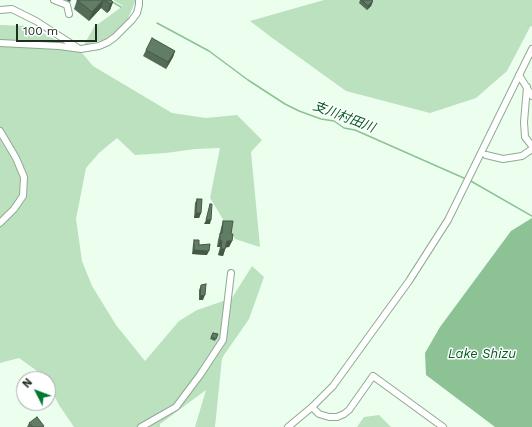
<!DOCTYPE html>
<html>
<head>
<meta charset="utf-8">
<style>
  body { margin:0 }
  #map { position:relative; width:532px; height:427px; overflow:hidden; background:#ecfeee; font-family:"Work Sans",sans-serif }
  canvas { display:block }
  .north { position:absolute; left:16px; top:371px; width:40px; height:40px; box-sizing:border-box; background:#fff; border:1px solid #a6aba7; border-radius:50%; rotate:312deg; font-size:11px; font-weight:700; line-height:16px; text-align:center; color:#212c22 }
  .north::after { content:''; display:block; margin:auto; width:14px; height:18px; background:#00782e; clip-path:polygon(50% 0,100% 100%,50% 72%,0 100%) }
  .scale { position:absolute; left:16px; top:24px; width:81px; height:18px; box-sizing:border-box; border:2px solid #212c22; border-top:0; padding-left:5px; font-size:12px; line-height:14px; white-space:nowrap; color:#212c22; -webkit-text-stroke:3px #fff; paint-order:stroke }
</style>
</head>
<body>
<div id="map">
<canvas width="532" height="427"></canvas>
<div class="north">N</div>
<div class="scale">100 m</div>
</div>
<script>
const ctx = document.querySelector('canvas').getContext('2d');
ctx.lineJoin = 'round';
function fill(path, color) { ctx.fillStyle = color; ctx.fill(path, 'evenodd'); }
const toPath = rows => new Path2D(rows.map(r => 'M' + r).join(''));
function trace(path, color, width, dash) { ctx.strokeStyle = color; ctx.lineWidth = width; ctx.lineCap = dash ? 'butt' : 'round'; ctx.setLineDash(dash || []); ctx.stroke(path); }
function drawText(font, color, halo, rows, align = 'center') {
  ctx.font = font + ' "Work Sans","Noto Sans JP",sans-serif'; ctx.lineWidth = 3; ctx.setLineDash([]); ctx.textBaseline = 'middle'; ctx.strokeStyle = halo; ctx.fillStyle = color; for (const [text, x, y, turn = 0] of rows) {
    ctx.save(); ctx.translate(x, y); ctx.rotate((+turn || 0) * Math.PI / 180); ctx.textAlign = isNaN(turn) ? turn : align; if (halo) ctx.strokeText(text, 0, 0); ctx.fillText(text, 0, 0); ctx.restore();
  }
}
const green = toPath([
  [113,0,135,0,135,2,127,21,107,39,84,45,94,27,123,6],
  [324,0,532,0,532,26,530,27,507,71,476,98,430,113,346,91,271,37,250,21],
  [0,25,29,26,83,54,93,66,172,113,206,118,237,115,262,140,251,152,260,247,235,239,210,198,220,148,195,149,166,153,135,155,117,138,99,153,86,168,76,219,82,261,92,286,116,325,145,361,179,321,197,310,232,298,252,266,264,277,249,319,222,358,215,427,195,427,206,390,160,424,160,427,74,427,59,405,48,383,48,379,46,379,44,376,19,358,0,363],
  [379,415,391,427,357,427,364,417]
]);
const water = toPath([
  [532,218,532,427,495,427,426,375,425,353,440,327,511,231]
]);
const stream = toPath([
  [109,0,121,7],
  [157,23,209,51,248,80,285,104,299,111,321,119,334,121,344,128,355,130,466,179],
  [469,180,532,216]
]);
const minor = toPath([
  [54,0,67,5,69,14],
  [0,10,12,9,36,21,78,48],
  [0,43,59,46,81,49,99,46,108,42,115,37,132,20,137,13,139,5,139,0],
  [519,75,532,96],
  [527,87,524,122,525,137,532,146],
  [0,131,16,158,24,177,23,196,14,209,0,223],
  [486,155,503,159,522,156,532,149],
  [312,407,319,414,329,417,337,417,344,414,349,410,373,376,443,427],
  [141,427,176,407,200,375,223,340,231,273],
  [288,427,312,407,333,386,409,281,448,220,532,49]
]);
const wall = toPath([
  [66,0,71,0,70,2],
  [77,0,111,0,113,2,110,10,107,13,101,8,89,21,74,9],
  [360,0,371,0,373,1,371,6,367,10,359,3],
  [146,50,175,51,173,57,166,69,143,56],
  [197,199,201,213,199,218,194,218,195,203],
  [223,221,231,234,232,241,229,247,226,247,223,256,218,255,220,247,217,247,218,240,220,233,221,228],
  [194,240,199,245,207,255,192,254,193,244],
  [201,285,203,300,199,300,199,290],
  [213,333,218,334,215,341,210,339],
  [29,423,44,426,43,427,27,427]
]);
const shadedWall = toPath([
  [104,0,101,8,89,21,92,12],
  [373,1,371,6,367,10,368,6],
  [113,2,110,10,107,13,110,4],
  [175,51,173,57,166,69,168,62],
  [196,213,201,213,199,218,194,218],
  [206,220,211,220,210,224,204,224],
  [220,241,222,241,220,247,217,247],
  [227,241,232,241,229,247,224,248],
  [221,249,225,249,223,256,218,255],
  [194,250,209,251,207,255,192,254],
  [205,295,203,300,199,300,200,296]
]);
const building = toPath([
  [77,0,103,0,92,12,77,0],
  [105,0,111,0,113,2,110,4,105,0],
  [362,0,371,0,373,1,368,6,362,0],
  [152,38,175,51,168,62,146,50,152,38],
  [197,199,202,199,201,213,196,213,197,199],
  [210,204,212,204,211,220,206,220,210,204],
  [223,221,233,221,231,234,233,234,232,241,227,241,225,249,221,249,222,241,220,241,220,233,222,233,223,221],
  [194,240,199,240,199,245,210,244,209,251,194,250,194,240],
  [206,284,205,295,200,296,201,285,206,284],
  [213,333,218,334,216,339,211,337,213,333],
  [37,417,44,426,42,427,33,427,29,423,37,417]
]);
const waterNames = [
  ["支川村田川",344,117,21],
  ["Lake Shizu",482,354]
];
fill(green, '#bbe1bf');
fill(water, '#8cc294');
trace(stream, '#8cc294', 1.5);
trace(minor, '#8eab91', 8);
trace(minor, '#fff', 6);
fill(wall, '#546c57');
fill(shadedWall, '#455847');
fill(building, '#627d65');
trace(building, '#455847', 1);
drawText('italic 13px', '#025b22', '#fff', waterNames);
</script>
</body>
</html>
